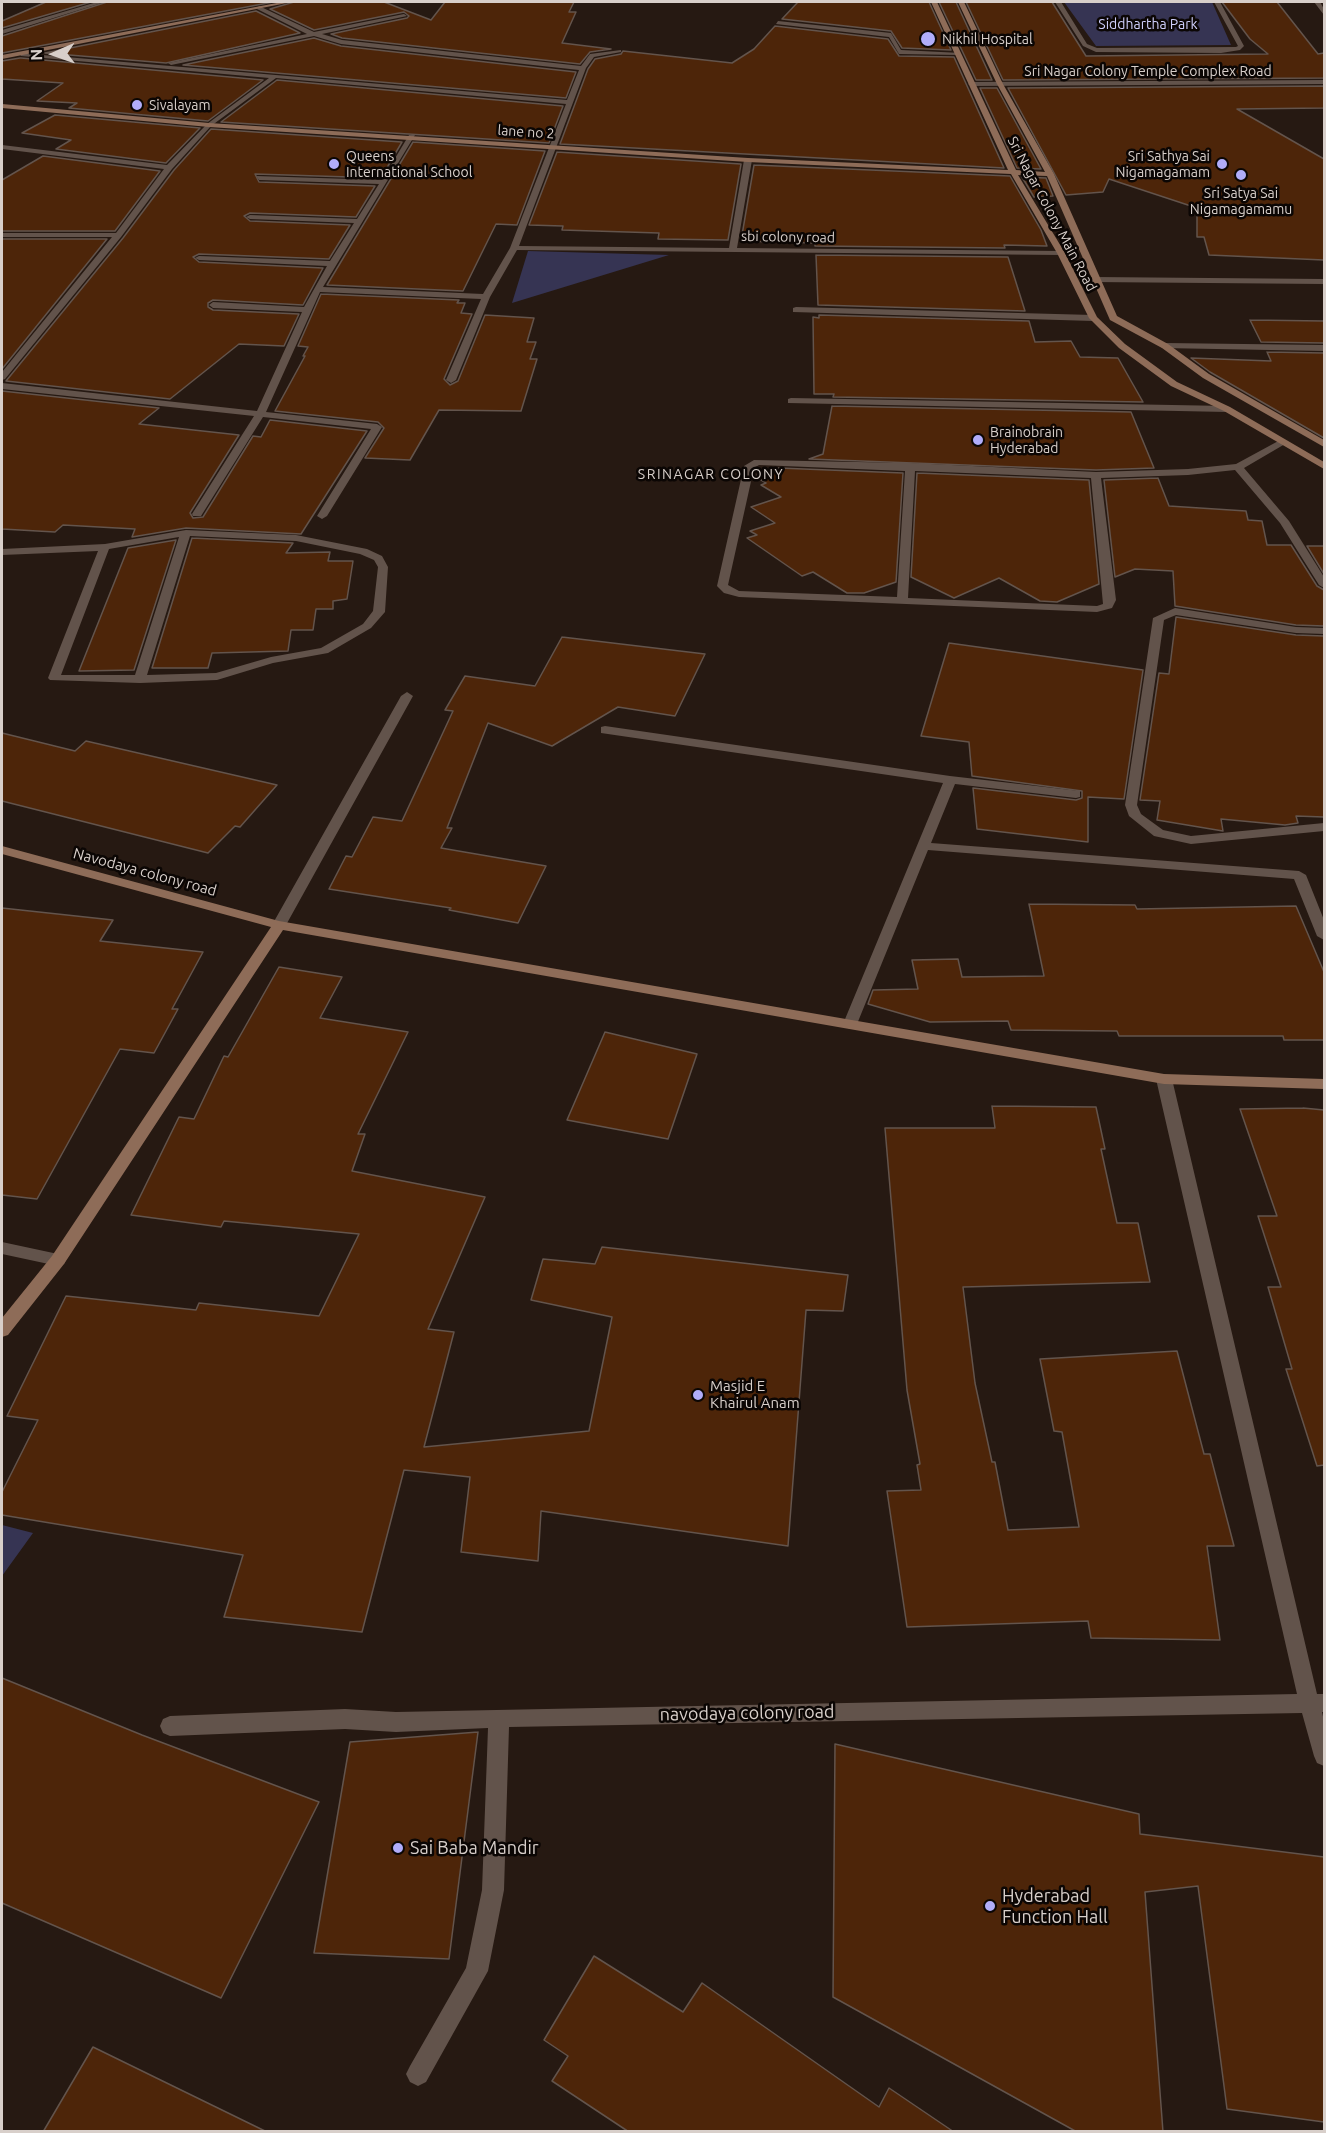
<!DOCTYPE html>
<html>
<head>
<meta charset="utf-8">
<style>
  body { margin:0 }
  #map { position:relative; width:1326px; height:2133px; overflow:hidden; background:#261912; font-family:Ubuntu,sans-serif }
  canvas { display:block }
  .frame { position:absolute; inset:0; border:3px solid #d8cfca; pointer-events:none }
  .north { position:absolute; left:24px; top:24px; width:60px; height:60px; -webkit-text-stroke:4px #0b0604; paint-order:stroke; rotate:268deg; font-size:16px; font-weight:700; line-height:24px; text-align:center; color:#d8cfca }
  .north::after { content:''; display:block; margin:auto; width:21px; height:27px; background:#d8cfca; clip-path:polygon(50% 0,100% 100%,50% 72%,0 100%) }
</style>
</head>
<body>
<div id="map">
<canvas width="1326" height="2133"></canvas>
<div class="frame"></div>
<div class="north">N</div>
</div>
<script>
const ctx = document.querySelector('canvas').getContext('2d');
ctx.lineJoin = 'round';
function fill(path, color) { ctx.fillStyle = color; ctx.fill(path, 'evenodd'); }
const toPath = rows => new Path2D(rows.map(r => 'M' + r).join(''));
function trace(path, color, width, dash) { ctx.strokeStyle = color; ctx.lineWidth = width; ctx.lineCap = dash ? 'butt' : 'round'; ctx.setLineDash(dash || []); ctx.stroke(path); }
function drawText(font, color, halo, rows, align = 'center') {
  ctx.font = font + ' Ubuntu,sans-serif'; ctx.lineWidth = 5; ctx.setLineDash([]); ctx.textBaseline = 'middle'; ctx.strokeStyle = halo; ctx.fillStyle = color; for (const [text, x, y, turn = 0] of rows) {
    ctx.save(); ctx.translate(x, y); ctx.rotate((+turn || 0) * Math.PI / 180); ctx.textAlign = isNaN(turn) ? turn : align; if (halo) ctx.strokeText(text, 0, 0); ctx.fillText(text, 0, 0); ctx.restore();
  }
}
const green = toPath([
  [1064,2,1212,2,1231,45,1096,46],
  [528,251,669,255,512,303],
  [2,1525,33,1533,2,1576]
]);
const building = toPath([
  [46,2,91,2,2,28,2,21,46,2],
  [107,2,273,2,2,53,2,36,107,2],
  [294,2,384,2,431,20,445,2,574,2,569,12,576,12,562,43,611,49,590,52,580,64,342,38,331,34,407,18,409,16,404,12,314,30,270,9,294,2],
  [798,2,929,2,951,50,902,48,891,31,782,19,798,2],
  [939,2,956,2,992,80,976,80,939,2],
  [966,2,1052,2,1086,56,1268,54,1250,39,1222,2,1277,2,1318,54,1324,53,1324,78,1003,80,966,2],
  [256,11,300,33,166,63,45,53,256,11],
  [775,26,888,39,899,56,954,57,1004,168,560,144,588,69,595,59,621,54,623,51,732,63,754,49,775,26],
  [314,38,341,46,576,72,566,98,183,65,314,38],
  [20,58,21,58,263,80,208,121,69,108,77,103,37,101,63,83,2,79,2,61,20,58],
  [277,80,563,106,549,143,221,122,277,80],
  [1324,86,1324,108,1237,109,1324,159,1324,260,1209,255,1204,237,1197,237,1197,208,1109,179,1103,192,1066,195,1008,88,1324,86],
  [980,88,997,88,1041,169,1017,168,980,88],
  [55,115,200,128,166,163,56,149,71,140,22,133,55,115],
  [211,129,402,142,381,178,255,174,259,182,375,186,356,217,250,213,244,216,250,221,350,225,329,259,199,254,193,257,199,262,323,268,303,305,213,300,208,303,208,307,213,310,299,314,284,346,239,344,170,399,6,381,123,238,174,170,211,129],
  [413,142,545,151,517,225,496,224,463,291,327,285,413,142],
  [557,152,741,164,728,240,658,239,659,233,562,230,563,226,529,225,557,152],
  [43,156,160,171,115,231,2,231,2,180,43,156],
  [754,165,1010,176,1041,230,1047,246,1004,245,1005,248,815,246,815,243,741,241,754,165],
  [1022,177,1046,178,1053,196,1034,197,1022,177],
  [2,239,107,239,2,369,2,239],
  [816,255,1008,257,1025,311,818,305,816,255],
  [321,294,459,300,457,303,465,303,461,313,472,314,444,379,450,385,458,381,485,315,534,318,527,342,536,342,530,359,537,359,521,411,439,410,410,460,365,458,384,428,378,422,275,411,305,356,303,356,308,347,298,346,321,294],
  [819,315,1029,321,1035,342,1071,341,1080,357,1118,358,1143,402,833,397,834,394,814,394,813,317,819,318,819,315],
  [1250,320,1324,321,1324,343,1261,342,1250,320],
  [1267,352,1324,353,1324,438,1210,372,1191,358,1271,361,1267,352],
  [2,391,159,408,139,424,239,435,190,513,193,518,203,517,253,436,261,437,270,420,367,431,301,534,186,528,132,537,135,529,63,525,55,532,2,529,2,391],
  [832,406,1131,412,1154,468,1096,470,809,459,823,454,832,406],
  [779,468,903,473,896,582,864,593,847,593,813,572,802,576,747,538,757,535,750,531,775,523,751,507,781,497,761,485,766,483,755,476,779,468],
  [917,473,1089,480,1099,584,1057,602,1040,601,999,578,954,598,911,577,917,473],
  [1158,478,1169,506,1246,511,1248,520,1262,521,1267,545,1291,545,1317,586,1324,590,1324,626,1296,625,1175,606,1173,571,1135,569,1115,577,1104,480,1158,478],
  [192,538,293,543,286,553,330,552,328,561,353,561,347,599,333,601,333,609,316,609,313,630,291,630,288,651,212,653,208,668,152,668,192,538],
  [176,540,134,670,79,671,128,548,176,540],
  [1307,546,1324,546,1324,574,1307,546],
  [1176,617,1296,635,1324,636,1324,817,1296,816,1298,823,1285,825,1221,819,1223,831,1157,820,1160,801,1140,800,1159,673,1169,674,1176,617],
  [562,637,705,654,675,716,618,707,552,746,488,723,447,828,452,828,441,848,546,866,518,923,449,910,451,908,329,889,346,856,352,857,373,817,402,821,453,711,445,710,465,676,535,686,562,637],
  [949,643,1143,670,1124,799,1088,797,1088,842,977,829,973,788,1076,800,1082,798,1082,791,972,776,969,742,921,736,949,643],
  [2,733,75,751,86,741,277,785,240,827,235,826,208,853,2,801,2,733],
  [1029,904,1135,905,1137,909,1296,906,1324,972,1324,1040,1284,1040,1283,1036,1119,1036,1117,1031,1011,1030,1008,1021,930,1022,868,1004,873,990,918,989,912,960,958,959,962,977,1044,976,1029,904],
  [2,908,113,920,100,941,203,952,172,1009,178,1009,154,1053,120,1049,37,1199,2,1195,2,908],
  [279,967,342,977,320,1018,408,1032,358,1134,365,1134,352,1171,485,1197,428,1329,454,1332,424,1447,589,1431,612,1317,531,1300,543,1259,595,1264,602,1247,848,1275,843,1311,806,1310,788,1546,541,1511,538,1561,461,1552,470,1477,404,1470,362,1632,224,1617,243,1555,2,1515,2,1492,38,1420,7,1416,66,1296,196,1310,199,1303,319,1316,359,1234,224,1221,221,1227,131,1215,179,1117,194,1119,224,1056,228,1057,279,967],
  [605,1032,697,1054,668,1139,567,1120,605,1032],
  [992,1106,1096,1107,1105,1149,1101,1149,1117,1223,1138,1223,1150,1282,963,1287,975,1383,992,1462,995,1462,1008,1530,1079,1527,1062,1432,1054,1431,1040,1359,1177,1351,1204,1454,1210,1454,1234,1546,1207,1546,1220,1640,1091,1638,1088,1621,907,1627,887,1491,921,1490,917,1465,920,1464,907,1390,885,1128,995,1128,992,1106],
  [1303,1108,1324,1110,1324,1465,1317,1466,1286,1369,1292,1369,1268,1287,1281,1287,1258,1216,1277,1216,1240,1109,1303,1108],
  [2,1678,142,1735,319,1802,221,1998,2,1903,2,1678],
  [478,1732,449,1959,314,1953,350,1742,478,1732],
  [835,1744,1139,1814,1140,1834,1324,1857,1324,2122,1227,2109,1198,1886,1145,1892,1163,2132,1077,2132,833,1997,835,1744],
  [594,1956,683,2012,702,1983,879,2107,889,2088,954,2132,629,2132,552,2081,568,2056,544,2040,594,1956],
  [93,2047,267,2132,43,2132,93,2047]
]);
const street = toPath([
  [97,2,105,2,2,34,2,30,97,2],
  [1055,2,1061,2,1087,44,1097,48,1236,47,1238,46,1214,2,1220,2,1244,46,1240,50,1221,53,1096,52,1083,46,1055,2],
  [1314,2,1320,2,1324,9,1324,15,1314,2],
  [259,6,314,32,404,14,407,16,322,34,342,40,581,66,590,54,621,50,621,52,594,57,586,68,519,246,729,248,744,160,748,158,752,160,737,248,1061,251,1065,253,1061,255,517,250,490,297,456,380,451,383,446,380,481,299,320,292,266,412,377,424,382,427,327,516,322,519,317,516,371,429,263,417,201,516,193,516,192,514,254,416,2,389,2,383,257,411,302,312,213,308,209,305,213,302,304,307,327,266,199,260,195,258,199,256,330,261,354,223,250,219,246,217,250,215,357,219,379,184,259,180,256,176,382,180,409,135,415,135,323,287,483,294,510,248,566,104,276,78,211,126,172,169,121,237,5,379,2,380,2,372,112,237,2,237,2,233,116,233,164,169,2,149,2,145,167,165,207,124,269,78,21,56,19,53,567,100,579,70,341,44,314,36,171,65,168,63,307,34,257,9,259,6],
  [778,21,891,33,901,50,961,53,958,55,899,54,889,37,776,24,778,21],
  [1324,80,1324,84,971,86,968,84,971,82,1324,80],
  [1095,277,1324,279,1324,284,1092,282,1091,280,1095,277],
  [796,307,1093,315,1097,318,1093,321,793,312,793,308,796,307],
  [1165,343,1324,345,1324,351,1162,348,1161,346,1165,343],
  [791,398,1227,406,1232,409,1227,412,788,403,788,399,791,398],
  [1282,439,1285,440,1285,444,1244,468,1289,521,1324,577,1324,588,1319,585,1280,523,1235,470,1188,475,1101,478,1116,600,1112,608,1097,612,739,597,724,593,717,586,744,466,754,460,910,463,1096,472,1188,469,1236,464,1282,439],
  [759,465,905,471,897,597,739,591,728,585,754,468,759,465],
  [915,471,1091,478,1103,604,1097,606,908,598,915,471],
  [186,530,296,535,367,549,382,556,388,567,385,612,371,628,328,653,273,663,217,680,140,683,50,680,48,678,98,551,2,555,2,549,105,544,186,530],
  [190,536,296,541,360,554,374,560,378,567,373,611,363,624,321,648,271,657,216,673,147,675,190,536],
  [179,537,135,675,61,675,109,549,179,537],
  [1175,608,1296,627,1324,628,1324,634,1296,633,1176,615,1164,620,1137,805,1141,814,1163,830,1191,836,1324,823,1324,831,1191,844,1154,836,1129,816,1125,805,1153,618,1175,608],
  [407,692,413,696,286,925,284,928,274,928,272,925,401,696,407,692],
  [605,726,950,776,1080,791,1080,797,1076,798,955,784,931,843,1299,871,1306,875,1324,920,1324,940,1317,936,1294,879,928,850,857,1024,850,1029,845,1027,843,1024,943,783,601,733,601,727,605,726],
  [1164,1074,1172,1079,1317,1694,1324,1694,1324,1712,1322,1712,1324,1721,1324,1766,1317,1763,1314,1756,1302,1713,509,1727,504,1890,488,1971,426,2082,418,2086,410,2082,406,2074,410,2066,466,1968,482,1890,488,1728,396,1732,345,1729,170,1736,163,1733,160,1726,163,1719,170,1716,345,1709,396,1712,1297,1694,1156,1079,1164,1074],
  [2,1242,58,1254,64,1256,66,1260,64,1264,58,1266,2,1254,2,1242]
]);
const secondary = toPath([
  [282,2,292,2,2,59,2,55,282,2],
  [931,2,937,2,1016,170,1045,172,997,84,958,2,964,2,1003,84,1054,174,1117,316,1168,344,1209,374,1324,440,1324,447,1203,378,1162,348,1110,320,1047,176,1018,175,1065,253,1097,317,1125,344,1177,382,1230,407,1324,462,1324,469,1224,411,1171,386,1119,348,1089,318,1057,253,1011,174,748,162,209,127,2,108,2,104,209,123,748,158,1008,170,931,2],
  [2,846,279,921,1164,1074,1324,1079,1324,1089,1164,1084,283,930,64,1264,8,1335,2,1337,2,1318,52,1256,271,927,2,854,2,846]
]);
const markers = [
  [928,39,8,"#b1adfa"],
  [137,105,6,"#b1adfa"],
  [334,164,6,"#b1adfa"],
  [1222,164,6,"#b1adfa"],
  [1241,175,6,"#b1adfa"],
  [978,440,6,"#b1adfa"],
  [698,1395,6,"#b1adfa"],
  [398,1848,6,"#b1adfa"],
  [990,1906,6,"#b1adfa"]
];
const farParknames = [
  ["Siddhartha Park",1148,24]
];
const farPoinames = [
  ["Nikhil Hospital",942,39],
  ["Sivalayam",149,105],
  ["Queens",346,156],
  ["International School",346,172],
  ["Sri Sathya Sai",1210,156,"right"],
  ["Nigamagamam",1210,172,"right"],
  ["Sri Satya Sai",1241,193,"center"],
  ["Nigamagamamu",1241,209,"center"],
  ["Brainobrain",990,432],
  ["Hyderabad",990,448]
];
const farStreetnames = [
  ["Sri Nagar Colony Temple Complex Road",1148,71],
  ["lane no 2",526,132,4],
  ["Sri Nagar Colony Main Road",1052,214,62],
  ["sbi colony road",788,237,1]
];
const farNeighbourhoodnames = [
  ["SRINAGAR COLONY",711,474]
];
const streetNames = [
  ["Navodaya colony road",145,872,15]
];
const poiNames = [
  ["Masjid E",710,1386],
  ["Khairul Anam",710,1403]
];
const nearStreetnames = [
  ["navodaya colony road",747,1713,-1]
];
const nearPoinames = [
  ["Sai Baba Mandir",410,1848],
  ["Hyderabad",1002,1896],
  ["Function Hall",1002,1917]
];
fill(green, '#363453');
fill(building, '#4d2509');
trace(building, '#63544c', 1.5);
fill(street, '#62534b');
fill(secondary, '#8e6c58');
for (const [x, y, r, color] of markers) { const dot = new Path2D(); dot.arc(x, y, r, 0, 2 * Math.PI); ctx.fillStyle = color; ctx.fill(dot); trace(dot, '#0b0604', 2); }
drawText('14px', '#cfcffb', '#0b0604', farParknames);
drawText('14px', '#d8cfca', '#0b0604', farPoinames, 'left');
drawText('14px', '#d8cfca', '#0b0604', farStreetnames);
ctx.letterSpacing = '1.5px';
drawText('14px', '#d8cfca', '#0b0604', farNeighbourhoodnames);
ctx.letterSpacing = '0px';
drawText('15px', '#d8cfca', '#0b0604', streetNames);
drawText('15px', '#d8cfca', '#0b0604', poiNames, 'left');
drawText('18px', '#d8cfca', '#0b0604', nearStreetnames);
drawText('18px', '#d8cfca', '#0b0604', nearPoinames, 'left');
</script>
</body>
</html>
